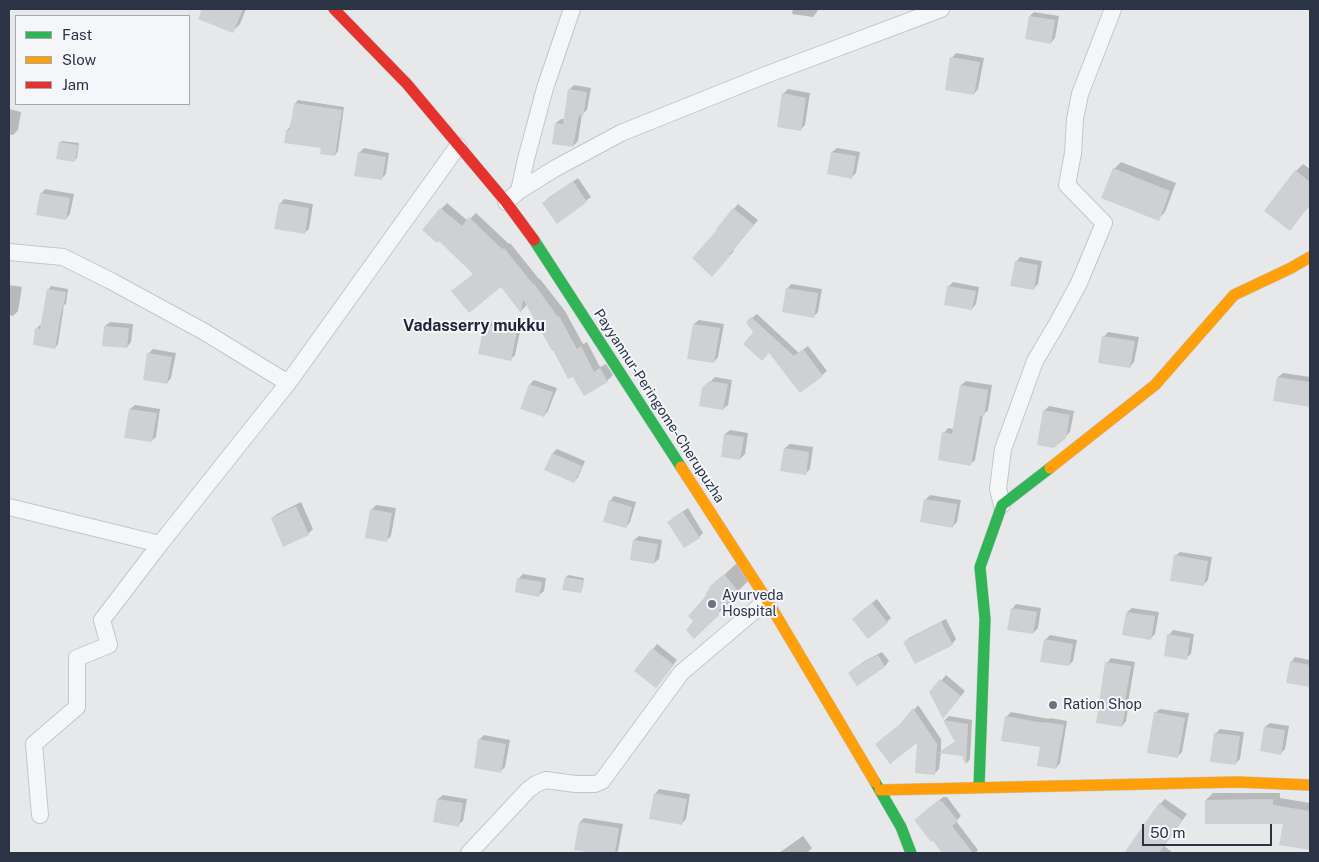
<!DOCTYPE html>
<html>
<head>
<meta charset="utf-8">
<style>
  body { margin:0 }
  #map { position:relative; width:1319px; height:862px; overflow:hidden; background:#e6e8ea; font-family:"Public Sans",sans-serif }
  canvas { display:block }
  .frame { position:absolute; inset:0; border:10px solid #2b3445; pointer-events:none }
  .legend { position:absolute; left:15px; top:15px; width:175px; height:90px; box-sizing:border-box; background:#f4f6f9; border:1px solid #a4a8b1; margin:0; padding:6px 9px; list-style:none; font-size:15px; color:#2b3445 }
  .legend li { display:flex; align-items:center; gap:10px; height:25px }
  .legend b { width:25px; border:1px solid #a4a8b1 }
  .scale { position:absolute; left:1142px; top:824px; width:130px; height:22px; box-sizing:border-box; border:2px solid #2b3445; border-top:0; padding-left:6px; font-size:15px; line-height:18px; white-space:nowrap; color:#2b3445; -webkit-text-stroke:4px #f4f6f9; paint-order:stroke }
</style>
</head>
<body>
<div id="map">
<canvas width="1319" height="862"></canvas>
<div class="frame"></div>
<ul class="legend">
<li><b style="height:6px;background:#30b455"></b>Fast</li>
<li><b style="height:6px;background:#ff9f0a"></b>Slow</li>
<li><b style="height:6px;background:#e5322d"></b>Jam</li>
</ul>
<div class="scale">50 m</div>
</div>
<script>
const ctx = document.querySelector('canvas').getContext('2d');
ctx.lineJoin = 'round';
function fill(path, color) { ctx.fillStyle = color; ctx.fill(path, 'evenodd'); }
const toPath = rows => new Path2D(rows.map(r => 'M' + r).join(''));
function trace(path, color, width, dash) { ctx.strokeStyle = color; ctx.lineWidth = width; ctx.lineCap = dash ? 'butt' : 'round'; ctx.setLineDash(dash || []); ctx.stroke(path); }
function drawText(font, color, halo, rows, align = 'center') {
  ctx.font = font + ' "Public Sans",sans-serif'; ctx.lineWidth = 4; ctx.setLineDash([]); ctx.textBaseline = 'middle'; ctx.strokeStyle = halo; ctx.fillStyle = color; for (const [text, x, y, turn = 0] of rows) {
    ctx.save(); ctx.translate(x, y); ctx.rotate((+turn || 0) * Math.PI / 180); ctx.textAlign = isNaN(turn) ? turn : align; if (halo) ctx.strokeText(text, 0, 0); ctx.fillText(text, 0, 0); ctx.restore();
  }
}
const shadow = toPath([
  [204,9,246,9,240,24,233,31,200,18],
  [793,9,818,9,817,12,813,17,792,14],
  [1034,12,1059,16,1055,38,1051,43,1030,16],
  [956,53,984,58,978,89,974,94,952,58],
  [574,85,591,88,587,110,582,114,578,141,573,146,553,143,556,123,561,119,565,119,570,89],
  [788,89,810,93,805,125,800,130,783,94],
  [298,100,344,107,338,151,335,155,322,147,287,130,290,127,295,104],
  [9,109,21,112,18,130,13,135,9,134],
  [62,141,79,143,77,158,75,160,60,142],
  [364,148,389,153,386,174,381,179,359,153],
  [837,148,860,152,856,173,852,177,832,152],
  [1121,162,1176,183,1165,212,1158,219,1114,169],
  [1303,164,1310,169,1310,205,1290,229,1296,171],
  [578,178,591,197,557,222,544,203,548,198],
  [45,189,74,194,70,214,66,219,41,194],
  [284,199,313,204,309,229,304,233,280,204],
  [447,203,468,221,476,213,509,244,510,243,539,279,540,279,565,311,583,344,587,342,600,367,606,364,613,375,607,381,584,394,527,302,526,306,521,311,502,285,474,273,441,209],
  [738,204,758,220,733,250,734,251,716,270,719,230,717,229],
  [1020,257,1042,261,1038,284,1033,289,1016,262],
  [953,282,979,287,976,304,972,309,948,287],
  [791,284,822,289,818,312,814,316,787,289],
  [9,285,22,287,18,311,13,316,9,315],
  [51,286,68,289,66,304,64,305,58,344,55,348,37,328,40,325,41,325,48,290],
  [757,314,799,353,808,346,827,371,801,392,747,322],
  [699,320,724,324,718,357,714,362,694,324],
  [490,321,521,327,515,355,511,359,485,325],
  [110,322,133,324,131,342,127,347,105,326],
  [1108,332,1139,337,1134,362,1130,367,1104,337],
  [153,349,176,353,171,378,167,383,148,354],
  [1283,373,1310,377,1310,406,1275,400,1278,377],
  [715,377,732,380,728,405,723,409,703,389],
  [534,380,557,388,548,411,544,416,530,384],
  [966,381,992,385,988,410,983,415,975,460,970,464,944,433,948,428,954,429,961,385],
  [135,405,160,409,156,437,151,441,126,437,130,409],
  [1049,406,1074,411,1070,432,1065,437,1044,411],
  [730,430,748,433,745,454,740,459,725,434],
  [790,444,813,447,810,469,805,474,782,470,785,448],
  [557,449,585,461,578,477,574,482,546,469,553,453],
  [930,495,961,500,957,522,953,526,925,500],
  [614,496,636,502,630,522,626,527,610,501],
  [301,502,313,529,308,534,272,518,277,514],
  [376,505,396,508,391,536,387,540,367,537,372,509],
  [688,508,703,533,699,537,669,522,673,518],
  [639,536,662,540,659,559,654,563,634,540],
  [1180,552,1212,557,1208,580,1203,585,1175,556],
  [738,562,752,577,732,597,732,600,694,637,695,620,711,587],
  [523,574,546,578,544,591,539,595,518,579],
  [568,575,584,578,582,590,580,592,566,577],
  [877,599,891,618,887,622,858,614],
  [1016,604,1041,608,1038,628,1033,633,1012,609],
  [1132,608,1159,612,1155,634,1150,639,1127,612],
  [946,619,956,639,952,644,905,642,909,638],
  [1173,630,1194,634,1191,654,1186,658,1169,635],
  [1050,635,1077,640,1073,661,1069,665,1045,640],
  [657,644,677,660,660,682,636,671],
  [882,652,889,661,885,666,858,685,850,673,863,662],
  [1295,657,1310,660,1310,686,1287,682,1291,662],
  [1111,658,1135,662,1128,703,1129,703,1126,721,1122,726,1107,663],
  [946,675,965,691,947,713,931,693],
  [918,705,941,739,941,751,956,741,945,720,949,716,972,720,970,759,967,763,963,755,941,752,939,769,935,773,918,740,876,744,904,722],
  [1160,709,1189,713,1182,752,1177,757,1155,713],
  [1011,712,1049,719,1050,718,1067,721,1060,763,1056,768,1042,746,1006,717],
  [1270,723,1289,726,1285,749,1281,753,1265,727],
  [1220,729,1244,732,1240,759,1235,764,1215,734],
  [484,735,510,740,505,767,501,771,480,739],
  [659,789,690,794,686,819,682,823,655,794],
  [1213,793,1280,793,1280,798,1310,803,1310,849,1280,844,1284,822,1206,800],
  [443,795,467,799,463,821,458,825,438,799],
  [943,797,947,797,961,816,956,821,978,850,975,853,944,853,933,839,920,816],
  [1165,799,1187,814,1164,846,1173,853,1125,853,1160,804],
  [584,818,623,824,618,851,616,853,600,853,575,849,580,822],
  [803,836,812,848,807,853,779,853]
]);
const building = toPath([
  [202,9,243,9,233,33,198,19],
  [1029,16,1055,20,1051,44,1025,39],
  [950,57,980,62,974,95,945,90],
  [568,89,587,92,583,116,579,115,573,147,552,144,555,123,563,124],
  [782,93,806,98,801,131,777,127],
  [294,103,342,110,335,156,320,154,321,148,284,143,286,130,290,130],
  [59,142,78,145,75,162,56,159],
  [358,152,386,157,382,180,354,176],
  [831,152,856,156,852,179,827,174],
  [1113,168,1170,191,1159,221,1101,198],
  [1295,170,1310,182,1310,204,1290,231,1264,211],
  [573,181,587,202,557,224,542,203],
  [40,193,70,198,66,220,36,215],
  [279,203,309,208,305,234,274,229],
  [440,208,462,226,469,217,502,249,504,248,533,284,534,284,558,317,559,316,577,349,581,346,594,372,600,368,608,382,584,396,573,377,568,379,553,350,552,351,523,299,521,313,501,287,469,313,451,291,473,274,439,241,437,243,422,230],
  [733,208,754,225,729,255,730,256,712,277,692,258,717,230,716,229],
  [1015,261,1038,265,1034,290,1010,286],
  [947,286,976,291,972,310,944,305],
  [786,288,818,293,814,318,782,312],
  [47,289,66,292,63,309,62,308,55,349,33,345,35,328,40,329],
  [751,317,794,356,803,349,823,376,800,393,769,353,762,361,743,344,753,332,746,322],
  [693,324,720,328,714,363,687,359],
  [484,325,517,331,511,361,478,354],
  [104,326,129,328,127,348,102,346],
  [1102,336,1135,341,1130,368,1098,363],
  [147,353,172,357,167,384,143,380],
  [1277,377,1310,382,1310,407,1273,401],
  [709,381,728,384,723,410,699,406,702,388],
  [529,384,553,392,544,417,520,409],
  [960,385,988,390,984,416,980,416,971,466,938,460,942,432,952,434],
  [129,409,157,413,152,442,124,438],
  [1043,410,1070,415,1066,438,1054,448,1037,445],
  [724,434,744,437,740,460,721,457],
  [784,448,809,452,806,475,780,471],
  [552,453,582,466,574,483,544,470],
  [924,499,957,504,953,528,920,522],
  [609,500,632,507,626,528,603,522],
  [296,506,309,535,283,547,271,518],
  [370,509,392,513,387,542,365,538],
  [683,512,700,538,684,548,667,522],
  [633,540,658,544,654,564,630,560],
  [1174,555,1208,561,1204,586,1170,581],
  [724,574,739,592,719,610,719,615,694,639,686,630,693,621,688,616,704,598,710,586],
  [565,577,583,580,581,593,562,590],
  [517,578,542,582,539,597,515,592],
  [872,603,888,623,868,639,852,619],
  [1011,608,1037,612,1033,634,1007,630],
  [1126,612,1155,616,1151,640,1122,635],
  [941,622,953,645,915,664,903,642],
  [1167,634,1190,638,1187,660,1164,656],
  [1044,639,1073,644,1069,666,1040,662],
  [652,648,674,665,656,688,634,671],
  [878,655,885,667,857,686,848,673,857,666],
  [1290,661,1310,665,1310,687,1286,683],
  [1105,662,1131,666,1124,707,1126,707,1122,727,1096,723],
  [940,679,961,696,943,719,929,692],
  [913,708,937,744,935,775,915,773,917,743,890,764,875,744,900,724],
  [1154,712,1185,718,1178,758,1147,753],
  [1005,716,1044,723,1045,722,1064,725,1056,769,1037,766,1040,747,1001,741],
  [943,720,968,724,966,765,962,756,938,753,955,742],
  [1264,727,1285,730,1281,755,1260,751],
  [1214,733,1240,736,1236,765,1210,762],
  [478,739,506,744,501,773,474,768],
  [654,793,687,799,682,825,649,819],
  [437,799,463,803,459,827,433,822],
  [1273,799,1273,805,1310,811,1310,850,1279,845,1283,824,1205,824,1205,800],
  [937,801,942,801,958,821,952,826,973,853,942,853,933,841,931,842,914,820],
  [1159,803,1182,820,1159,853,1124,853],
  [579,822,619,828,615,853,593,853,574,850]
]);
const street = toPath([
  [519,191,526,159,545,88,572,9],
  [506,202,519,191,554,169,621,133,763,76,941,9],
  [9,252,63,257,111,281,203,331,288,383],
  [1002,505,998,489,1003,449,1022,397,1035,361,1058,322,1079,283,1104,223,1067,185,1073,153,1075,119,1080,94,1113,9],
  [9,507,160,544,288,383,458,146],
  [40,815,34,744,77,707,77,658,109,645,102,620,160,544],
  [469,853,528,790,536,784,546,780,575,784,595,784,602,781,681,673,767,600]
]);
const fast = toPath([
  [534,240,681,467],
  [875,782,901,827,911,853],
  [979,787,985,619,980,567,1002,505,1050,468]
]);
const slow = toPath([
  [681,467,767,600,875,782],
  [1050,468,1155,385,1234,295,1291,268,1310,257],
  [880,790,1237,782,1310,785]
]);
const jam = toPath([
  [334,9,407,84,506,202,534,240]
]);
const markers = [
  [712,604,5,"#6c737f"],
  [1053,705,5,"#6c737f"]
];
const streetNames = [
  ["Payyannur-Peringome-Cherupuzha",659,406,57]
];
const poiNames = [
  ["Ayurveda",722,596],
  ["Hospital",722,612],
  ["Ration Shop",1063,705]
];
const quarterNames = [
  ["Vadasserry mukku",474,326]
];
fill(shadow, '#0003');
fill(building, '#ced0d3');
trace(street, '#c4c6c8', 18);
trace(fast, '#c4c6c8', 12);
trace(slow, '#c4c6c8', 12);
trace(jam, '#c4c6c8', 12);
trace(street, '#f5f6f7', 16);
trace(fast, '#30b455', 11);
trace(slow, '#ff9f0a', 11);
trace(jam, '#e5322d', 11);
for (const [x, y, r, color] of markers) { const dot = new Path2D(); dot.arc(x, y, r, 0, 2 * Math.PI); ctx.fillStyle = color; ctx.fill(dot); trace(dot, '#f4f6f9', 2); }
drawText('14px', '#2b3445', '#f4f6f9', streetNames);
drawText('14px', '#2b3445', '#f4f6f9', poiNames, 'left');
drawText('bold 16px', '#1d2536', '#f4f6f9', quarterNames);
</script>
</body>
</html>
